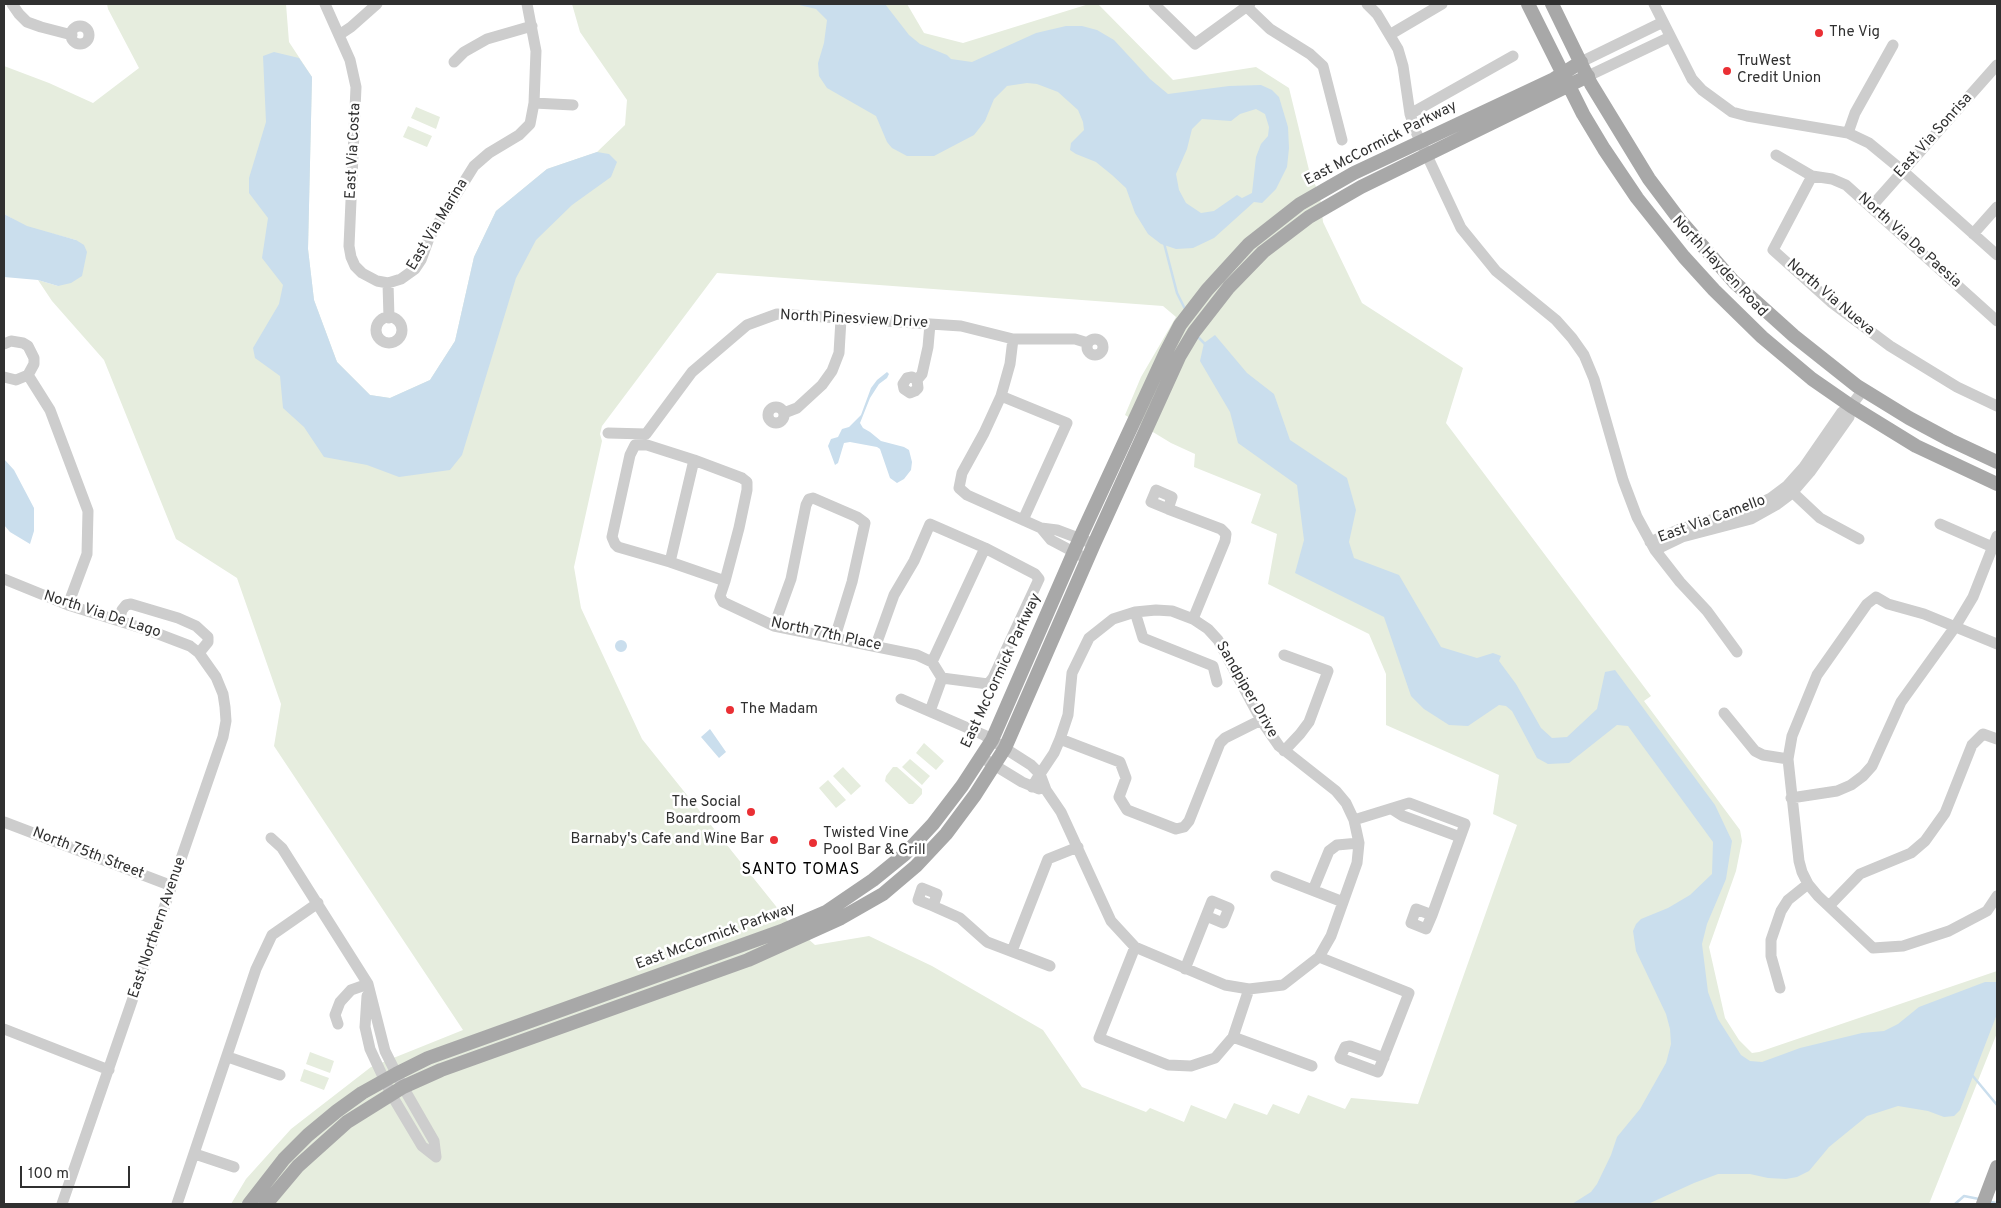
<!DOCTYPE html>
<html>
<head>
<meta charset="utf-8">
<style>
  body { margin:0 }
  #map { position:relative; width:2001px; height:1208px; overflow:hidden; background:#fff; font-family:Overpass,sans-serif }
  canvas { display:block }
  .frame { position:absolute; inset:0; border:5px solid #303030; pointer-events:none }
  .scale { position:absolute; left:20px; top:1166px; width:110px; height:22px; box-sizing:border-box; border:2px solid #303030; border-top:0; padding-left:6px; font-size:15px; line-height:18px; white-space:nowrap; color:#303030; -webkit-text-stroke:4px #fff; paint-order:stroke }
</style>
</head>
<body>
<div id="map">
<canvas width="2001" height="1208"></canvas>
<div class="frame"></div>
<div class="scale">100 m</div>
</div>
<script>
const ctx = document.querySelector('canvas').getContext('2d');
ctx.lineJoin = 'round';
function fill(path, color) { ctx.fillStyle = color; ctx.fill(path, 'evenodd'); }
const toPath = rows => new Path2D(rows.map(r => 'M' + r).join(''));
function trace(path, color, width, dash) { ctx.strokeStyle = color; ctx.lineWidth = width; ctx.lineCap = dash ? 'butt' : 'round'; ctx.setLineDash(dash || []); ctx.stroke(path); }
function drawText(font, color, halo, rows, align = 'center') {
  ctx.font = font + ' Overpass,sans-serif'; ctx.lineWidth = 5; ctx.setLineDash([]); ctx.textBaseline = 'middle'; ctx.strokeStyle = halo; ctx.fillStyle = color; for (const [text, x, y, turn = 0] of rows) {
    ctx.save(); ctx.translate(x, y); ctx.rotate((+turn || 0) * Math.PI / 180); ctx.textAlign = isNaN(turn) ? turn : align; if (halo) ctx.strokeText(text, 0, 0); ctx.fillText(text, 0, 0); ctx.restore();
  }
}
const green = toPath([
  [107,4,286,4,289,42,312,77,308,249,314,300,337,362,370,395,390,398,430,380,455,341,474,257,496,211,547,169,597,152,625,125,627,100,580,32,572,4,907,4,924,33,963,43,1089,4,1098,4,1173,80,1256,67,1289,88,1309,170,1320,196,1323,222,1362,303,1463,368,1446,423,1651,696,1644,701,1740,830,1742,841,1736,871,1709,947,1725,1018,1739,1040,1752,1053,1759,1052,1997,971,1997,1033,1929,1204,231,1204,246,1179,291,1129,371,1067,463,1030,274,746,281,704,237,578,176,539,104,360,52,301,38,280,58,286,76,240,27,227,4,214,4,66,49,83,93,103,139,68,108,9],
  [717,273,1163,306,1176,317,1141,377,1125,415,1171,443,1195,454,1194,467,1261,494,1251,523,1277,534,1268,584,1369,634,1386,674,1386,725,1499,775,1493,814,1517,825,1418,1104,1351,1098,1345,1109,1308,1095,1299,1114,1273,1104,1267,1115,1234,1103,1226,1119,1191,1105,1184,1122,1150,1108,1146,1112,1082,1087,1043,1030,932,966,869,936,815,945,787,920,642,739,581,608,574,567,602,441,600,434,602,426],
  [416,107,440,117,436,129,411,118],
  [408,126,432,136,427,147,403,137],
  [924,743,944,761,936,770,916,753],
  [910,759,930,776,922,785,902,767],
  [843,767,861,786,851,795,833,776],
  [893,767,897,767,922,789,922,794,913,804,909,804,885,781,886,776],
  [828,780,846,800,836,808,819,788],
  [310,1052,334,1061,330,1073,306,1064],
  [304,1069,329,1078,324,1090,300,1081]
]);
const water = toPath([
  [795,4,885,4,909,35,920,44,947,55,951,59,972,62,1036,33,1066,26,1082,26,1097,30,1114,40,1150,79,1168,94,1229,86,1261,85,1272,90,1279,97,1288,127,1289,148,1287,167,1276,189,1262,203,1254,202,1214,238,1193,248,1176,249,1161,244,1148,234,1135,213,1126,188,1112,175,1096,162,1076,154,1070,150,1071,143,1084,130,1083,122,1078,110,1058,92,1037,84,1027,83,1007,86,994,99,985,121,974,135,934,156,907,156,892,148,887,142,876,116,827,88,819,76,818,63,824,43,827,20,816,9],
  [1256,109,1265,114,1269,127,1268,136,1261,144,1256,157,1252,193,1242,198,1237,195,1214,211,1201,213,1186,203,1179,190,1176,174,1187,149,1192,129,1202,119,1231,121,1240,114],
  [274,52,299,58,312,77,308,249,314,300,337,362,370,395,390,398,430,380,455,341,474,257,496,211,547,169,597,152,609,154,617,162,611,177,572,205,536,240,516,278,462,455,450,470,399,477,367,465,324,457,304,427,283,408,280,376,255,358,253,348,279,304,283,285,262,258,268,218,249,193,249,178,266,122,263,56],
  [4,214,27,226,76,240,84,245,87,252,82,276,71,283,58,286,38,280,4,277],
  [1215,335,1247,373,1274,394,1290,440,1347,478,1356,510,1349,542,1354,558,1399,575,1441,647,1477,658,1493,653,1501,656,1499,661,1516,684,1541,728,1552,738,1567,737,1597,709,1605,672,1615,670,1715,805,1732,841,1726,879,1707,924,1702,944,1708,992,1718,1019,1741,1055,1750,1061,1762,1062,1800,1048,1862,1033,1884,1031,1898,1024,1919,1007,1985,982,1997,982,1997,1014,1960,1110,1954,1116,1944,1117,1928,1111,1898,1106,1867,1116,1829,1147,1809,1171,1797,1177,1786,1179,1768,1178,1750,1174,1718,1174,1694,1183,1648,1204,1572,1204,1591,1192,1597,1184,1611,1155,1617,1137,1640,1109,1666,1063,1671,1044,1670,1029,1666,1014,1636,951,1633,931,1636,924,1641,919,1668,908,1690,895,1712,874,1713,842,1628,726,1617,725,1569,763,1548,764,1537,758,1512,711,1506,706,1499,705,1468,726,1449,725,1424,709,1411,696,1384,617,1295,573,1304,540,1297,485,1238,443,1230,412,1200,361,1204,343],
  [887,372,889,374,887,378,879,384,870,398,860,423,863,428,870,432,881,441,904,447,909,450,912,462,911,470,904,479,897,483,890,478,880,449,877,447,850,442,844,443,838,463,835,465,828,446,831,439,838,437,842,429,849,427,861,415,871,388,877,380],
  [4,459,14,470,34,508,34,531,30,544,10,532,4,525],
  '615 646a6 6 0 1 1 12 0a6 6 0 1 1-12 0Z',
  [710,729,726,752,719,758,701,737]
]);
const stream = toPath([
  [1164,243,1177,293,1185,309],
  [1198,337,1206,345],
  [1972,1075,1997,1105],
  [1990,1202,1997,1203],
  [1955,1204,1964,1196,1979,1199]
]);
const minor = toPath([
  [12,4,19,14,27,22,41,27,72,35],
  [325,4,350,60,356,87,349,246,351,257,355,266,362,273,377,281,388,283,401,279,415,269,421,260,429,238,474,166,489,153,519,135,530,124,534,103,536,51,527,4],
  [1154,4,1195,44,1250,4],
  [1367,4,1377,14,1398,49,1403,66,1410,114,1416,132,1461,228,1496,271,1556,320,1572,338,1584,355,1594,379,1623,480,1637,517,1655,550,1680,582,1707,611,1737,652],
  [1654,4,1692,79,1702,90,1732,112,1747,116,1848,133,1869,143,1903,171,1997,255],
  [1246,6,1270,29,1310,54,1323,66,1342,140],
  '71 35a9 9 0 1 1 18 0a9 9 0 1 1-18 0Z',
  [1391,34,1442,4],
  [339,35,351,27,377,4],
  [454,62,464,52,487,39,532,26],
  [1581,62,1663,22],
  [1588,76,1670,37],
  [534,103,573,105],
  [1410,114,1513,56],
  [1848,133,1855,113,1893,45],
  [1776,155,1812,176,1832,179,1846,185,1997,321],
  [1812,176,1773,250,1831,302,1890,346,1957,387,1997,406],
  [1871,207,1997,65],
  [1973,234,1997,207],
  [388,283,389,318],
  '376 330a13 13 0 1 1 26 0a13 13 0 1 1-26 0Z',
  [1013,339,1010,364,1001,396,984,433,962,473,959,488,967,495,1041,528,1051,540,1087,559],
  '1087 347a8 8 0 1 1 16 0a8 8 0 1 1-16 0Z',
  [4,344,11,341,23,343,28,346,34,358,34,364,28,375,16,380,4,377],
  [28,375,50,410,88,511,87,554,68,605],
  [917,380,912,377,907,378,903,384,904,389,910,393,915,391,918,388,917,380,922,374,928,347,930,324],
  [1001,396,1067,423,1023,520],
  '768 415a8 8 0 1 1 16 0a8 8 0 1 1-16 0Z',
  [784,413,797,408,822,385,832,371,839,353,841,319],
  [608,433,646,434,692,372,747,325,777,314,961,326,1013,339,1075,339,1088,343],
  [1788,488,1820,518,1859,539],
  [1168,509,1172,497,1156,490,1151,502,1168,509,1221,529,1226,534,1225,541,1193,619],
  [1940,524,1997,549],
  [1041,528,1057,530,1094,544],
  [1650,542,1680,529,1748,509,1771,498,1787,486,1804,467,1842,412,1851,406],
  [1655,550,1682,537,1751,519,1776,505,1792,493,1810,472,1849,417,1851,406,1863,390],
  [670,562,694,460],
  [4,579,68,605,148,630,190,646,199,653,216,677,223,694,225,707,226,721,223,737,62,1204],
  [725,581,739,528,747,490,747,482,742,478,694,460,647,445,635,445,630,455,612,537,615,544,618,547,670,562,725,581,720,596,723,602,774,626,917,655,932,662,942,678],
  [1135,612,1143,638,1213,666,1217,682],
  [119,621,122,610,126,605,131,604,178,618,196,626,208,637,208,642,199,653],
  [774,626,791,579,806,505,809,499,813,498,857,517,865,523,852,582,835,637],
  [1997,644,1924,614,1888,604,1876,597,1867,604,1817,675,1792,736,1788,759,1799,861,1802,872,1808,884,1818,896,1873,948,1903,946,1949,931,1987,911,1997,896],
  [876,645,894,595,914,561,930,524,985,548,1035,574,1039,579,993,678,988,684,942,678],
  [1284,655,1328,671,1309,722,1300,734,1284,751],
  [932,662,985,548],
  [901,699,984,735,1031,765,1040,774,1046,790,1061,812,1111,921,1135,947,1225,985,1249,989,1283,985,1319,957,1331,936,1357,863,1359,843,1354,820,1346,803,1336,791,1279,746,1261,720,1218,640,1208,629,1193,619,1172,611,1156,610,1135,612,1113,619,1089,638,1072,673,1068,715,1060,739,1054,753,1040,774,1032,787],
  [930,711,942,678],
  [1724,713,1755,751,1763,755,1788,759],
  [1060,739,1120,762,1126,778,1119,797,1127,810,1176,829,1184,827,1189,821,1220,743,1225,738,1261,720],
  [981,757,1022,782,1039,789],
  [1791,798,1837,791,1851,785,1863,776,1872,766,1901,702,1955,627,1973,597,1997,536],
  [1392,809,1403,816,1460,837],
  [1354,820,1409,803,1465,824,1432,915,1426,929,1411,923,1416,909,1432,915],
  [4,822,172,886],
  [271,838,282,848,368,984,385,1051,403,1087,434,1141,436,1157],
  [1276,876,1343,902],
  [1313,890,1329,851,1337,845,1359,843],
  [933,906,937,894,922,888,918,900,933,906,960,918,987,942,1050,966],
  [1829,906,1860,874,1911,853,1925,841,1945,813,1972,745,1983,734,1997,739],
  [1135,947,1099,1038,1168,1065,1191,1066,1215,1058,1233,1037,1249,989],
  [1012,951,1048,859,1078,847],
  [1319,957,1409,993,1378,1072,1340,1058,1345,1047,1350,1046,1384,1058],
  [1185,969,1212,901,1229,908,1223,923,1206,916],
  [1780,988,1771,956,1771,940,1781,911,1788,900,1808,884],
  [367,996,365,1027,370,1049,391,1094,422,1146,436,1157],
  [338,1024,335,1015,340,1002,351,990,368,984],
  [4,1029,109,1070],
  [1233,1037,1312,1066],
  [228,1057,280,1075],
  [195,1154,234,1167],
  [177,1204,256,969,272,935,318,903]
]);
const major = toPath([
  [1528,4,1583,114,1604,149,1637,198,1684,257,1714,290,1762,337,1812,379,1851,406,1916,446,1997,484],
  [1552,4,1591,84,1649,179,1679,219,1734,282,1794,336,1857,386,1909,418,1950,440,1997,462],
  [249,1204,284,1159,308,1135,337,1111,362,1093,396,1074,428,1058,784,930,826,912,873,880,905,854,933,824,962,786,992,740,1080,538,1166,352,1180,325,1207,290,1249,244,1300,204,1354,173,1554,79,1581,62],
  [266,1204,298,1166,347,1122,403,1087,441,1070,748,960,841,918,883,894,916,866,946,834,975,795,1005,748,1094,544,1179,357,1194,332,1229,287,1263,252,1309,217,1361,187,1588,76],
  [1983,1204,1997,1167]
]);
const markers = [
  [1819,33,5,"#ea2f34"],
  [1727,71,5,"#ea2f34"],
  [730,710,5,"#ea2f34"],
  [751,812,5,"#ea2f34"],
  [774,840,5,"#ea2f34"],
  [813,843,5,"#ea2f34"]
];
const poiNames = [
  ["The Vig",1829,33],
  ["TruWest",1737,62],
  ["Credit Union",1737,79],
  ["The Madam",740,710],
  ["The Social",741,803,"right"],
  ["Boardroom",741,820,"right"],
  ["Twisted Vine",823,834],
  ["Pool Bar & Grill",823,851],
  ["Barnaby's Cafe and Wine Bar",764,840,"right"]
];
const streetNames = [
  ["East Via Sonrisa",1934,136,-48],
  ["East McCormick Parkway",1381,144,-27],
  ["East Via Costa",354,151,-87],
  ["East Via Marina",438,225,-59],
  ["North Via De Paesia",1909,241,42],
  ["North Hayden Road",1719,267,47],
  ["North Via Nueva",1830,298,40],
  ["North Pinesview Drive",854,320,3],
  ["East Via Camello",1712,520,-20],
  ["North Via De Lago",102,615,18],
  ["North 77th Place",826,635,12],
  ["East McCormick Parkway",1002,671,-65],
  ["Sandpiper Drive",1246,690,60],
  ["North 75th Street",88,854,21],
  ["East Northern Avenue",158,928,-71],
  ["East McCormick Parkway",716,937,-20]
];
const neighbourhoodNames = [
  ["SANTO TOMAS",801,871]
];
fill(green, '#e6edde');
fill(water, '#cadeed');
trace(stream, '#cadeed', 2.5);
trace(minor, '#cdcdcd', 11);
trace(major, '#a8a8a8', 14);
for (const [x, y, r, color] of markers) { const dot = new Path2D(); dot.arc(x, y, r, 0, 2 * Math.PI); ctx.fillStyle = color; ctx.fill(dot); trace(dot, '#fff', 2); }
drawText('15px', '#303030', '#fff', poiNames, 'left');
drawText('15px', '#303030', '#fff', streetNames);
ctx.letterSpacing = '1px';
drawText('16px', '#000', '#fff', neighbourhoodNames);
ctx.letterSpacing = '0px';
</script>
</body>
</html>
